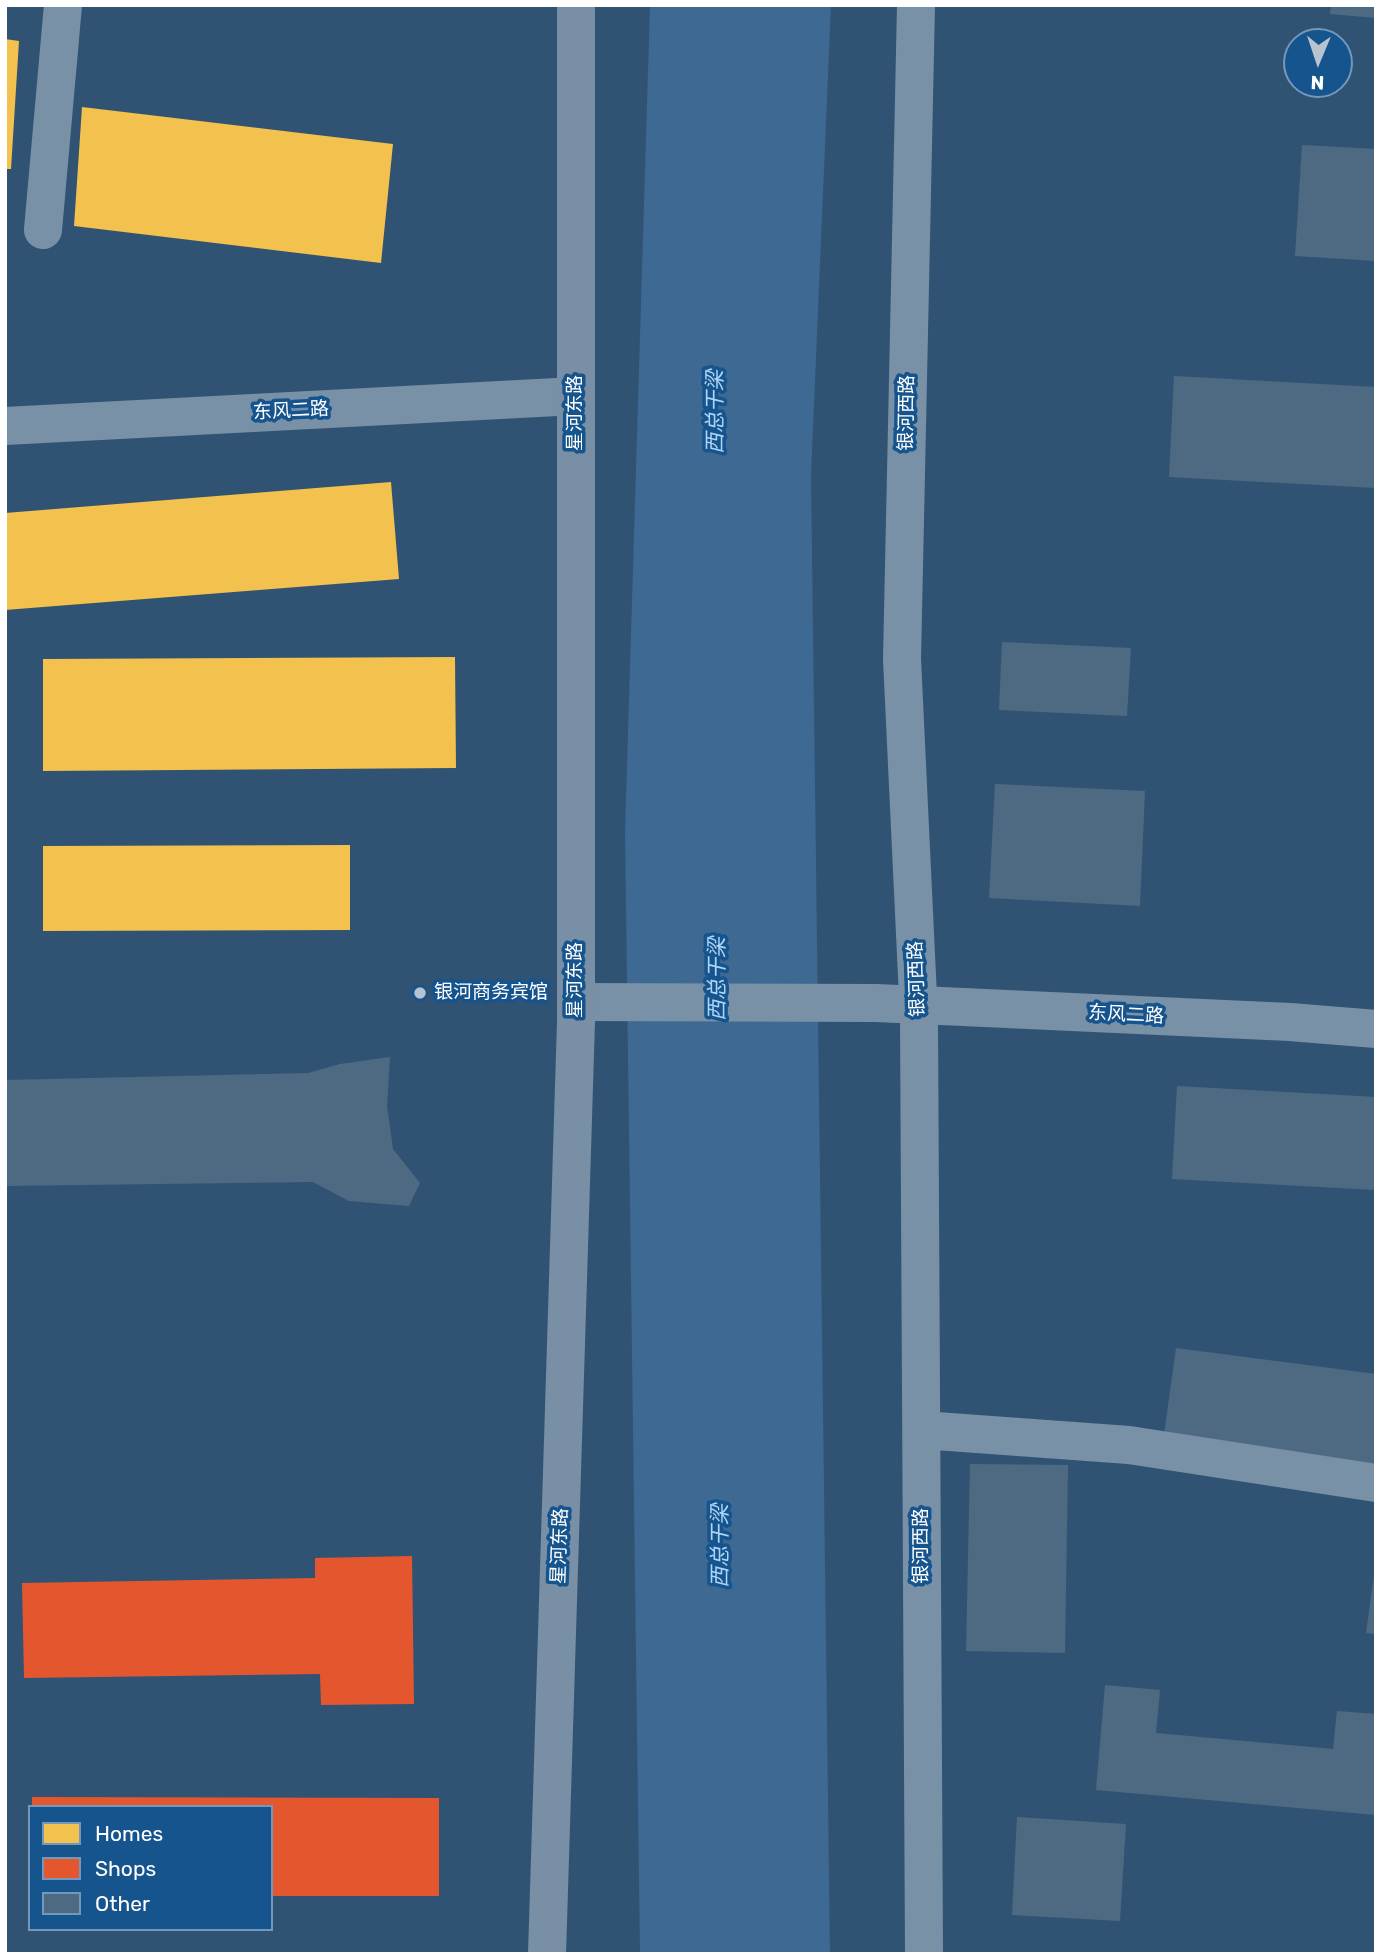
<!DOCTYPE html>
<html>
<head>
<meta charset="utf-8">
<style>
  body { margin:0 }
  #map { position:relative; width:1381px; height:1959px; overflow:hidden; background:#315373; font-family:Rubik,sans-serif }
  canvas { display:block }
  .frame { position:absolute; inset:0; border:7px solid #fff; pointer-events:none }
  .legend { position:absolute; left:28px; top:1805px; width:245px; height:126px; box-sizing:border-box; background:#16548e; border:2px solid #7398bb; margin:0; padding:9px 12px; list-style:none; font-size:21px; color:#fff }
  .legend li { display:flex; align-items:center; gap:14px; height:35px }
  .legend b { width:35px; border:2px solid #7398bb }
  .north { position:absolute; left:1283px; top:28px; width:70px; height:70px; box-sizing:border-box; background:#16548e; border:2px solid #7398bb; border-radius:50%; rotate:182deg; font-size:19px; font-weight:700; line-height:28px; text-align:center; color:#fff }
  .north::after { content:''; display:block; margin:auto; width:24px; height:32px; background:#b7c3ce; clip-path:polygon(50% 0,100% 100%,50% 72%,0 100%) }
</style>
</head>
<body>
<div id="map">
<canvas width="1381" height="1959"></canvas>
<div class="frame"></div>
<ul class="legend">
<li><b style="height:19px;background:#f2c14e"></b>Homes</li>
<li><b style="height:19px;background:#e4572e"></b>Shops</li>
<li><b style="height:19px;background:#4e6a83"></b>Other</li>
</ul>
<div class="north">N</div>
</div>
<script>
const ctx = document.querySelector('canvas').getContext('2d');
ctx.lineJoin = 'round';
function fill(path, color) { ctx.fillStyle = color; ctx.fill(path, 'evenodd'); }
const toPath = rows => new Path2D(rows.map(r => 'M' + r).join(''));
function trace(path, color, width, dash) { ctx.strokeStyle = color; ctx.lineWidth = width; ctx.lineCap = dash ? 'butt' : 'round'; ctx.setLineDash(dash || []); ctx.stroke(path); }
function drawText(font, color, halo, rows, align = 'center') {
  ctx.font = font + ' Rubik,"Noto Sans SC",sans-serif'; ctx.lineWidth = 7; ctx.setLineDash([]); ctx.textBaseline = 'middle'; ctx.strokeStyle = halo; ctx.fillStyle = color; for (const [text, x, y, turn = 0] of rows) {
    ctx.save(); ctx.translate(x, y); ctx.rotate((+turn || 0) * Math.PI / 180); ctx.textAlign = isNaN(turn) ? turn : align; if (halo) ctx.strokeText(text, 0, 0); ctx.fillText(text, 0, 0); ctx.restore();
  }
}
const water = toPath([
  [650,5,831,5,811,475,830,1954,640,1954,625,832]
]);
const homes = toPath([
  [5,39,19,41,11,169,5,169],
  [82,107,393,144,381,263,74,226],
  [391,482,399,579,5,610,5,513],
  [455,657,456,768,43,771,43,659],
  [350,845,350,930,43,931,43,846]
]);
const shops = toPath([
  [412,1556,414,1704,321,1705,320,1674,24,1678,22,1583,315,1578,315,1558],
  [32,1797,439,1798,439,1896,271,1896,271,1807,32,1807]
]);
const building = toPath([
  [1331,5,1376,5,1376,18,1330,14],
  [1302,145,1376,149,1376,261,1295,256],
  [1174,376,1376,387,1376,488,1169,477],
  [1002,642,1131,648,1127,716,999,710],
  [995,784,1145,791,1140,906,989,898],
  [390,1057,387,1106,393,1149,420,1183,409,1206,349,1201,313,1182,5,1186,5,1080,308,1073,340,1064],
  [1177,1086,1376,1097,1376,1190,1172,1179],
  [1176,1348,1376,1374,1376,1476,1162,1449],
  [970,1464,1068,1465,1065,1653,966,1651],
  [1374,1576,1376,1576,1376,1634,1366,1633],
  [1105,1685,1160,1690,1156,1733,1333,1749,1337,1711,1376,1714,1376,1815,1096,1790],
  [1017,1817,1126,1824,1120,1921,1012,1915]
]);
const minor = toPath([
  [916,5,902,659,919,1018,924,1954],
  [43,230,63,5],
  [5,426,576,396],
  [576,1002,876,1003,1290,1022,1376,1029],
  [922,1430,1129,1445,1376,1483]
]);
const major = toPath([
  [547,1954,576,1022,576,5]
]);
const markers = [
  [420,993,7,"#b7c3ce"]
];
const streetNames = [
  ["东风二路",291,411,-3],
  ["星河东路",576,413,-90],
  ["银河西路",907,413,-89],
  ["银河西路",917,979,-92],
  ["星河东路",576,980,-90],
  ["东风二路",1126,1015,3],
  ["星河东路",560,1546,-88],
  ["银河西路",922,1546,-90]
];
const poiNames = [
  ["银河商务宾馆",434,993]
];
const waterNames = [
  ["西总干梁",716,412,-90],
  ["西总干梁",718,979,-90],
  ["西总干梁",721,1546,-90]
];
fill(water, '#3d6992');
fill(homes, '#f2c14e');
fill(shops, '#e4572e');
fill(building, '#4e6a83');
trace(minor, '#7891a7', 38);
trace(major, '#788fa5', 38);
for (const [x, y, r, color] of markers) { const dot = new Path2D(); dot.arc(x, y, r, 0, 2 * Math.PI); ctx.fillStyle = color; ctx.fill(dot); trace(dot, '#16548e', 2.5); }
drawText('19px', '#fff', '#16548e', streetNames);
drawText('19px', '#fff', '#16548e', poiNames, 'left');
drawText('italic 21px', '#aed5f7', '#16548e', waterNames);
</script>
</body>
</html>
